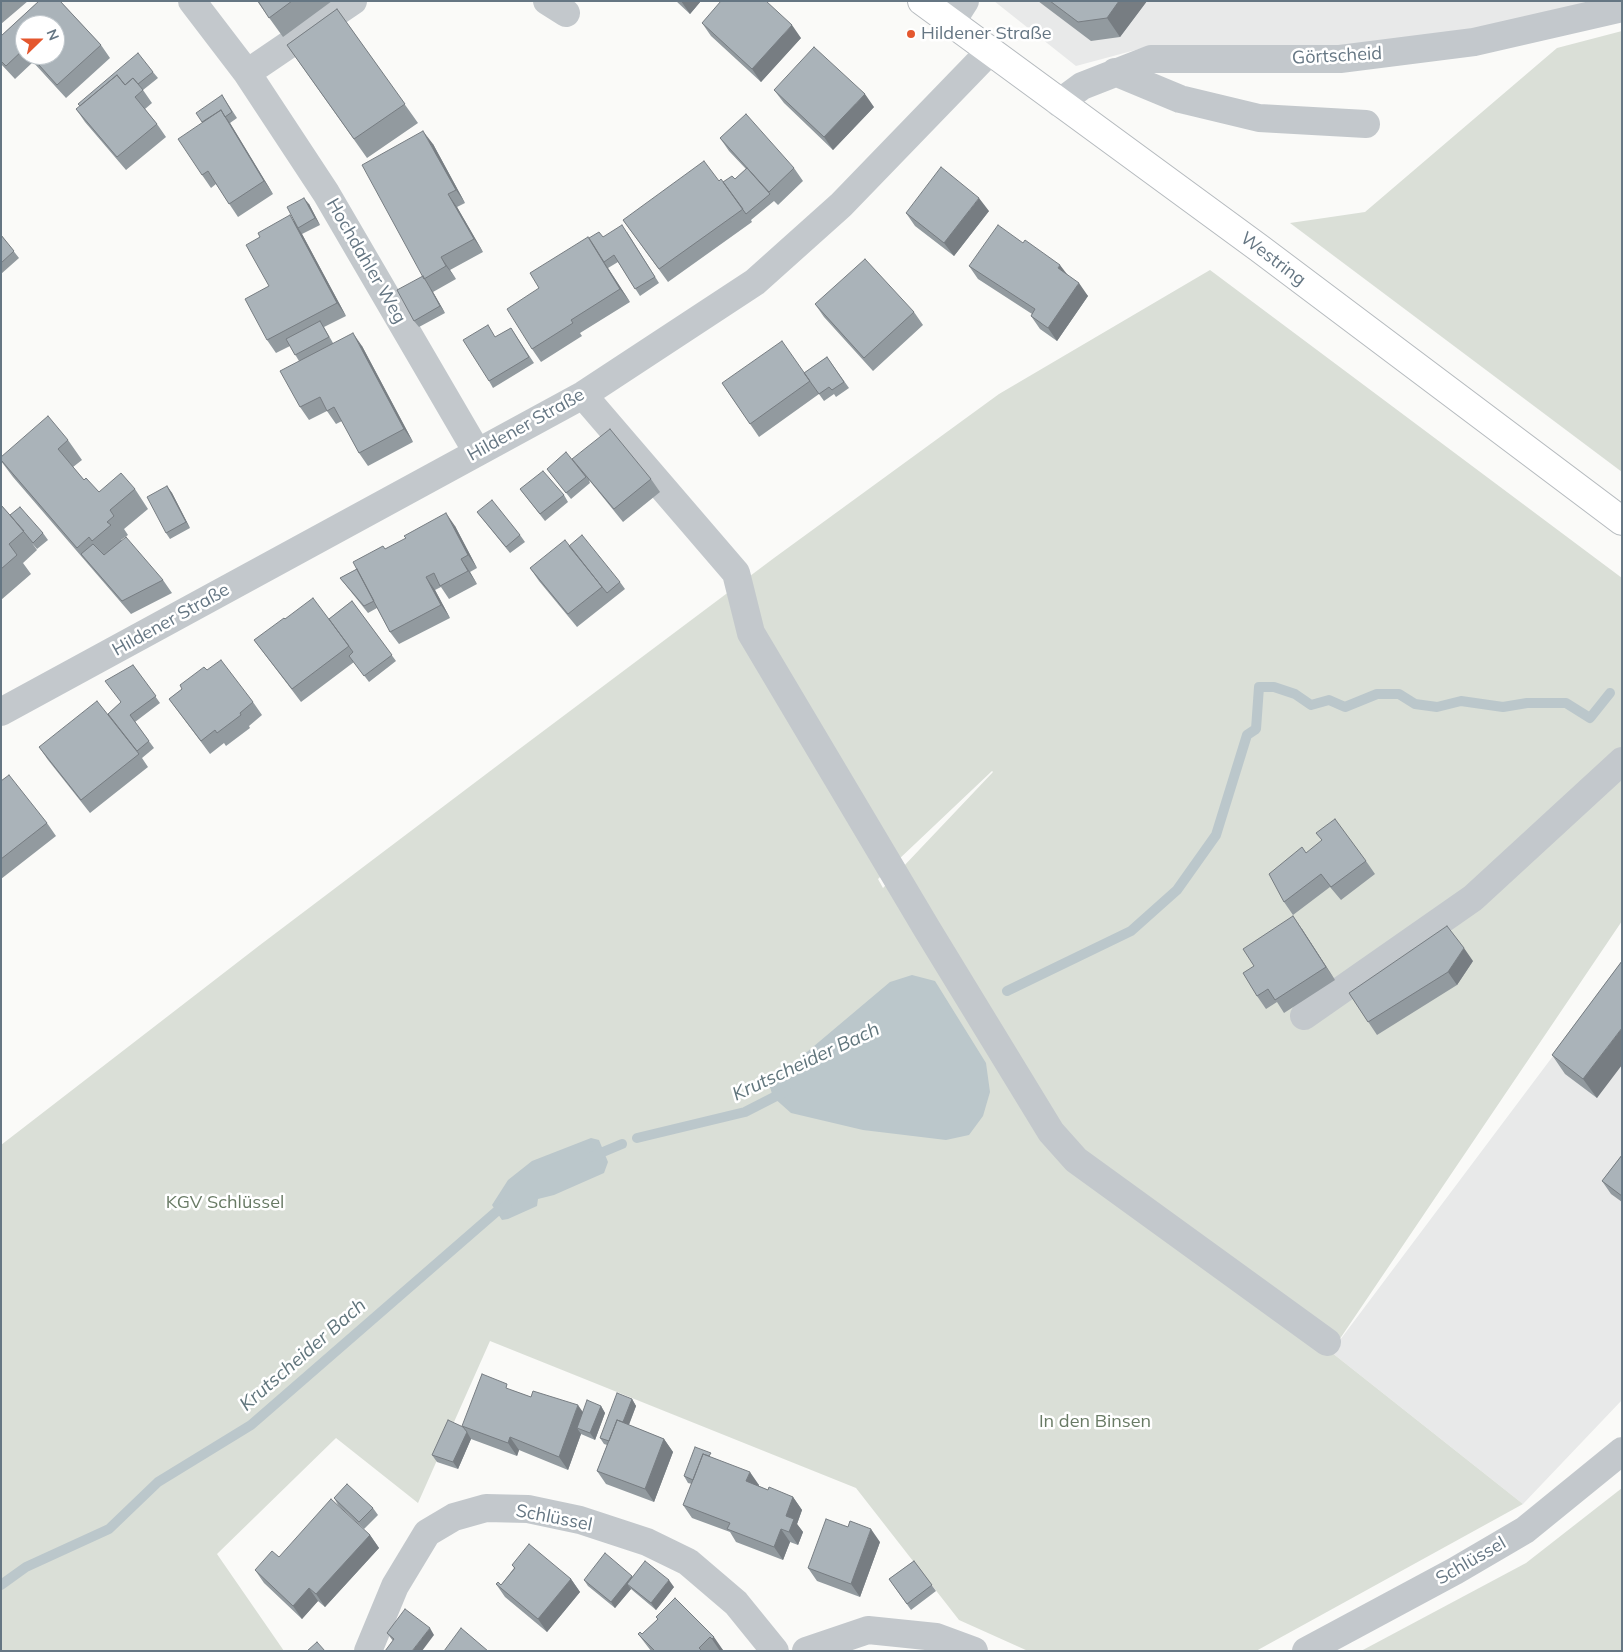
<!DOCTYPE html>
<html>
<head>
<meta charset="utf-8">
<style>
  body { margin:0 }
  #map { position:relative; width:1623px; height:1652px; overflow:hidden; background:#fafaf8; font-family:Mulish,sans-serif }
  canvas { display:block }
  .frame { position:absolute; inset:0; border:2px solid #657683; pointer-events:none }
  .north { position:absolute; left:15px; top:15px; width:50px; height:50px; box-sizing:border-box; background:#fff; border:1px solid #c1c8cd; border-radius:50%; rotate:68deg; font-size:14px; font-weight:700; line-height:20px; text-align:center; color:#657683 }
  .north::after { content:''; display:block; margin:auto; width:18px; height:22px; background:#e4572e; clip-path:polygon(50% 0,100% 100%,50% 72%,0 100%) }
</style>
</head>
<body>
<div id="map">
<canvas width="1623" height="1652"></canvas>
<div class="frame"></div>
<div class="north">N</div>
</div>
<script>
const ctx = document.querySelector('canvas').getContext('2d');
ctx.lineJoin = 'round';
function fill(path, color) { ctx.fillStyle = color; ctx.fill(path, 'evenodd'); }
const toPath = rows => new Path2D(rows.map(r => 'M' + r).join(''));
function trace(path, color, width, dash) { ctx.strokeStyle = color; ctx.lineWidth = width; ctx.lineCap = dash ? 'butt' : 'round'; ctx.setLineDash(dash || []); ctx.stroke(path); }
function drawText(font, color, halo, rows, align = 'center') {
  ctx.font = font + ' Mulish,sans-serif'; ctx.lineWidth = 5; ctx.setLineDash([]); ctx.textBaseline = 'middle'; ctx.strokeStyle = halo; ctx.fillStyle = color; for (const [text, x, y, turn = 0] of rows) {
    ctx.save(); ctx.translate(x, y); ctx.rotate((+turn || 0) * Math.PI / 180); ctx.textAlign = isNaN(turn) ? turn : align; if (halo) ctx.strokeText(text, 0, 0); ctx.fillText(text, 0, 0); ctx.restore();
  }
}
const built = toPath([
  [994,1,1607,1,1347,58,1143,48,1076,66],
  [1622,964,1622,1400,1523,1504,1331,1352]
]);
const green = toPath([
  [1622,31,1622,472,1290,223,1365,212,1557,48],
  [1210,270,1622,578,1622,921,1331,1352,1523,1504,1256,1651,1028,1651,959,1620,856,1488,490,1341,418,1503,336,1438,217,1554,284,1651,1,1651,1,1145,260,945,518,750,774,558,999,394],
  [992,771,993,772,883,888,878,879],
  [1622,1488,1622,1651,1361,1651,1526,1563]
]);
const water = toPath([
  [912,975,935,981,986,1063,990,1092,983,1116,969,1135,946,1140,863,1130,791,1113,773,1097,769,1084,890,982],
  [591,1138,599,1140,608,1162,604,1173,554,1195,538,1199,537,1206,508,1219,502,1220,492,1205,508,1180,532,1161]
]);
const stream = toPath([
  [1007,991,1131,931,1177,890,1216,835,1247,735,1256,729,1259,687,1274,687,1295,694,1311,705,1329,700,1345,707,1377,694,1399,694,1415,704,1437,707,1461,701,1503,707,1527,703,1566,703,1590,718,1610,693],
  [637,1138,745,1112,786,1091],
  [591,1157,622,1144],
  [1,1585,26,1567,109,1529,158,1482,251,1425,496,1212,507,1205]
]);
const minor = toPath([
  [192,1,247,73,326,193,477,452],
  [547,1,566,13],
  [951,23,965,1],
  [1115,72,1180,99,1259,118,1366,124],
  [247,73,353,1],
  [1059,103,1082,86,1151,59,1340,59,1474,42,1622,8],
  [583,395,736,573,751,633,927,929,1051,1132,1076,1160,1327,1342],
  [1,712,583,395,755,282,841,205,989,52],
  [1304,1016,1473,898,1622,761],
  [368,1651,395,1586,427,1533,454,1517,486,1508,528,1509,580,1520,647,1542,688,1562,736,1603,775,1651],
  [806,1651,868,1630,936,1637,974,1651],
  [1306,1651,1455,1571,1525,1530,1622,1451]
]);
const major = toPath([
  [922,1,1259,248,1622,521]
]);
const wall = toPath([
  [1,1,28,1,1,24],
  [39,1,60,1,101,45,110,58,66,98,33,62,15,79,1,64,1,36],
  [25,25,55,25,55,55,25,55],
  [257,1,332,1,283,37],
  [676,1,701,1,690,14],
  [1038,1,1147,1,1120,37,1091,41],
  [337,9,418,123,367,158,287,45],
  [702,23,801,38,761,82,711,36],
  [153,72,158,78,143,90,152,103,145,109,157,124,166,137,126,170,85,122,76,109],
  [774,90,874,107,833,150,784,103],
  [222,95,237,118,230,123,273,194,238,217,216,184,211,188,202,175,202,122],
  [720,138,794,168,803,181,778,205,774,201,751,220,752,222,668,282,623,220,719,181,723,182,735,179,746,169,729,151],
  [433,144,465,203,457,207,483,252,450,270,456,279,433,292,445,313,419,327,414,321,423,276],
  [309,204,320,225,302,234,346,316,324,327,333,343,362,346,413,442,368,466,359,453,342,421,336,424,327,411,309,420,300,407,299,361,290,346,276,353,267,340,269,286,294,221],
  [989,211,954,256,915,226,906,213],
  [627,232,659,283,640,296,618,262,608,268,630,302,580,333,582,336,541,362,532,349,539,288,591,242,603,237],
  [1,235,19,258,1,274],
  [969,266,1067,275,1088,296,1057,341,1040,329,1031,316,1032,314,978,279],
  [815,304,914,312,923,325,873,371,824,317],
  [511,328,534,363,493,388,489,381,496,337],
  [827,357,849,388,836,397,834,394,824,401,819,394,759,437,722,383,804,373],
  [68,440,82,460,73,467,84,480,99,492,135,489,148,509,124,529,128,535,121,540,163,580,172,593,131,614,13,477,1,461],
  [572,459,651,479,660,492,623,522,589,480,590,483,571,499,547,469,578,467],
  [167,486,172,493,190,528,170,539,166,533],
  [520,489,564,495,568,502,545,521],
  [1,505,10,515,43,533,48,540,37,549,32,543,37,550,23,563,31,574,1,600],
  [477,512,520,535,525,542,510,553],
  [455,526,477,568,470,572,477,584,449,599,441,587,435,590,450,618,399,644,390,632,377,608,368,613,340,578,357,569,385,549],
  [569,546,620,582,625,589,577,627,539,581,530,568],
  [352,601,396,661,369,682,354,662,301,702,254,640,285,619,329,619],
  [133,665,160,703,135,722,154,748,142,758,148,767,90,813,48,760,39,747,108,714,120,703],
  [207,670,253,702,262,715,249,726,250,728,226,746,224,743,210,754,169,699],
  [1,781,47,823,56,836,1,879],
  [1306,853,1366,861,1375,874,1341,900,1330,887,1293,915,1284,902],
  [1302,929,1335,980,1284,1013,1277,1002,1266,1009,1257,996,1254,966],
  [1473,961,1457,985,1377,1035,1349,993],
  [1622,961,1597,1098,1565,1074,1552,1055],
  [1622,1155,1622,1202,1611,1194,1602,1181],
  [511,1390,531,1397,583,1412,601,1406,605,1413,595,1440,581,1434,568,1470,519,1450,517,1456,471,1439,458,1469,437,1462,432,1455,463,1427],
  [632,1399,636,1406,629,1425,664,1439,673,1452,654,1502,606,1484,597,1471,607,1445,604,1444,600,1438],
  [714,1458,759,1485,759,1486,768,1490,793,1497,802,1510,797,1524,803,1532,798,1545,790,1542,783,1560,736,1542,730,1532,692,1518,683,1505,692,1484,688,1483,684,1476],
  [334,1498,373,1508,378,1515,364,1529,338,1505],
  [370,1535,379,1548,325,1607,318,1601,302,1619,264,1583,255,1570,279,1557],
  [880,1542,860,1597,817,1581,808,1568],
  [914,1561,936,1591,911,1610,889,1579],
  [512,1565,571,1579,580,1592,547,1632,505,1597,496,1584,501,1585,514,1568],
  [633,1577,674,1587,656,1610,631,1589,615,1608,588,1586,584,1580],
  [675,1598,723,1650,722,1651,719,1650,718,1651,651,1651,648,1647,638,1634,642,1634,658,1619,656,1617],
  [387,1633,434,1635,393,1641]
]);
const shadedWall = toPath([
  [681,1,701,1,690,14],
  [1119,1,1147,1,1120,37,1107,18],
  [792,25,801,38,761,82,752,69],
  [865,94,874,107,833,150,824,137],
  [221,110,230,123,273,194,264,181],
  [423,131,433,144,465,203,456,190],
  [448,194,457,207,483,252,474,239],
  [304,198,309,204,320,225,315,218],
  [979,198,989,211,954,256,944,243],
  [290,215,302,234,346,316,337,303],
  [588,237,608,268,630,302,620,289],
  [441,257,450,270,456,279,446,266],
  [1060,265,1070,278,1058,268],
  [1079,283,1088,296,1057,341,1048,328],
  [429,286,433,292,445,313,440,306],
  [353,333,362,346,413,442,404,429],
  [167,486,172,493,190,528,186,522],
  [446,513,455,526,477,568,468,555],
  [461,559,470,572,477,584,468,571],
  [426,577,435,590,450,618,441,605],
  [1293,916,1302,929,1335,980,1326,967],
  [1464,948,1473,961,1457,985,1448,972],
  [1622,1028,1622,1065,1597,1098,1583,1079],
  [632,1399,636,1406,619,1450,615,1443],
  [578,1405,587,1418,577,1428,581,1434,568,1470,559,1457],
  [601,1406,605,1413,595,1440,590,1433],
  [467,1432,471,1439,458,1469,453,1462],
  [510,1437,519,1450,517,1456,508,1443],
  [664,1439,673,1452,654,1502,645,1489],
  [750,1472,759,1485,755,1494,746,1481],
  [793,1497,802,1510,797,1524,803,1532,798,1545,789,1532,786,1516],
  [781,1529,790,1542,783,1560,774,1547],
  [871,1529,880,1542,860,1597,851,1584],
  [370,1535,379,1548,325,1607,316,1594],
  [632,1576,637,1582,627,1584,631,1589,615,1608,611,1602],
  [571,1579,580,1592,547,1632,538,1619],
  [669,1580,674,1587,656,1610,651,1603],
  [309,1588,318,1601,302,1619,293,1606],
  [430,1628,434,1635,422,1651,412,1651],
  [714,1637,723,1650,722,1651,720,1651,712,1639]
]);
const building = toPath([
  [39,1,60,1,101,45,57,85,30,55,55,55,55,25,25,25,25,50,24,49,6,66,1,61,1,36,39,1],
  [258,1,292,1,269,18,258,1],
  [721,1,766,1,792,25,752,69,702,23,721,1],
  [1050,1,1119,1,1107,18,1078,22,1050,1],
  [337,9,405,104,354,139,287,45,337,9],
  [814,47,865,94,824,137,774,90,814,47],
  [138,53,153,72,138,84,133,78,125,85,117,75,80,106,78,104,138,53],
  [117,75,125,85,133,78,143,90,135,97,157,124,117,157,76,109,117,75],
  [222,95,232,112,225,117,221,110,202,122,196,113,222,95],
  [221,110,264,181,229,204,208,171,202,175,178,139,221,110],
  [746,114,794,168,769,192,720,138,746,114],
  [423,131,456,190,448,194,474,239,441,257,446,266,424,279,362,165,423,131],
  [704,161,719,181,721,179,743,209,659,269,623,220,704,161],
  [941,167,979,198,944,243,906,213,941,167],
  [747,168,770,194,746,214,723,182,732,176,735,179,747,168],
  [304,198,315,218,298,228,287,207,304,198],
  [290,215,337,303,267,340,245,299,269,286,246,245,260,237,258,233,290,215],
  [622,225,655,277,635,289,614,255,604,262,589,238,599,232,603,237,622,225],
  [998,225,1023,243,1025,240,1060,265,1058,268,1079,283,1048,328,1031,316,1035,309,969,266,998,225],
  [1,235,14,251,1,263,1,235],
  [588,237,620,289,571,320,573,323,532,349,507,309,539,288,530,273,588,237],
  [865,259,914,312,864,358,815,304,865,259],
  [423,276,429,286,440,306,414,321,397,290,423,276],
  [320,321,329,337,295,355,286,339,320,321],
  [488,325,495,337,511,328,529,357,489,381,463,340,488,325],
  [353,333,404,429,359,453,334,407,327,411,320,397,300,407,280,371,353,333],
  [782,341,810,381,750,424,722,383,782,341],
  [827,357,844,382,832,390,829,387,819,394,804,373,827,357],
  [48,416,68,440,58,449,84,480,86,478,99,492,121,473,135,489,110,510,114,516,107,522,111,525,92,541,89,537,77,548,1,460,1,457,48,416],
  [610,429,651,479,614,509,572,459,610,429],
  [566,452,586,477,566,493,547,469,566,452],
  [543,471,564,495,540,514,520,489,543,471],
  [167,486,186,522,166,533,147,497,167,486],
  [492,500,520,535,506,547,477,512,492,500],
  [1,505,24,531,9,544,17,555,1,569,1,505],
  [20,507,43,533,33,543,10,515,20,507],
  [446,513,468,555,461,559,468,571,440,586,434,573,426,577,441,605,390,632,353,562,383,546,385,549,406,538,404,536,446,513],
  [582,535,620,582,607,593,569,546,582,535],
  [126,537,163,580,122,601,81,554,93,544,104,555,126,537],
  [565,540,602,587,568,614,530,568,565,540],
  [357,569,374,601,364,606,340,578,357,569],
  [313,598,349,646,292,689,254,640,284,618,285,619,313,598],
  [352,601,392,655,364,676,349,656,353,652,329,619,352,601],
  [221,660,253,702,240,713,241,715,217,733,215,730,201,741,169,699,182,689,180,685,204,667,207,670,221,660],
  [133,665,156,696,130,715,149,741,137,751,108,714,121,702,105,681,133,665],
  [97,701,139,754,81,800,39,747,97,701],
  [9,775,47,823,1,859,1,781,9,775],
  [1335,819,1366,861,1331,887,1321,874,1284,902,1269,874,1302,847,1306,853,1322,840,1316,833,1335,819],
  [1293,916,1326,967,1275,1000,1268,989,1257,996,1243,973,1254,966,1243,949,1293,916],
  [1447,926,1464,948,1448,972,1368,1022,1349,993,1447,926],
  [1622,961,1622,1028,1583,1079,1552,1055,1622,961],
  [1622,1155,1622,1196,1602,1181,1622,1155],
  [482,1374,507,1384,506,1388,531,1397,533,1391,578,1405,559,1457,510,1437,508,1443,462,1426,482,1374],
  [617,1393,632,1399,623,1422,617,1420,609,1441,600,1438,617,1393],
  [587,1400,601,1406,590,1433,577,1428,587,1400],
  [448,1420,463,1427,467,1432,453,1462,432,1455,448,1420],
  [617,1420,664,1439,645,1489,597,1471,617,1420],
  [695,1447,711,1453,709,1456,703,1454,693,1480,684,1476,695,1447],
  [703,1454,750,1472,746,1481,768,1490,769,1487,793,1497,786,1516,794,1519,789,1532,781,1529,774,1547,727,1529,730,1523,683,1505,703,1454],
  [347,1484,373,1508,359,1522,334,1498,347,1484],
  [331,1499,370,1535,316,1594,309,1588,293,1606,255,1570,272,1551,279,1557,331,1499],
  [826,1519,848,1527,850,1521,871,1529,851,1584,808,1568,826,1519],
  [529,1544,571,1579,538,1619,496,1584,498,1582,501,1585,515,1568,512,1565,529,1544],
  [605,1553,632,1576,611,1602,584,1580,605,1553],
  [645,1561,669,1580,651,1603,627,1584,645,1561],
  [914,1561,932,1585,907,1604,889,1579,914,1561],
  [675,1598,714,1637,712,1639,710,1637,699,1648,701,1650,699,1651,655,1651,638,1634,640,1632,642,1634,658,1619,656,1617,675,1598],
  [405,1609,430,1628,412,1651,385,1651,394,1639,387,1633,405,1609],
  [461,1628,488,1651,444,1651,461,1628],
  [317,1642,325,1651,307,1651,317,1642]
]);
const markers = [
  [911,34,5,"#e4572e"]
];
const poiNames = [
  ["Hildener Straße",921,34]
];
const streetNames = [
  ["Görtscheid",1337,56,-3],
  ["Westring",1273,259,37],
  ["Hochdahler Weg",366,261,60],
  ["Hildener Straße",526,425,-29],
  ["Hildener Straße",171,620,-29],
  ["Schlüssel",554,1518,11],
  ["Schlüssel",1471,1561,-30]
];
const parkNames = [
  ["KGV Schlüssel",225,1203],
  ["In den Binsen",1095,1422]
];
const waterNames = [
  ["Krutscheider Bach",806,1062,-25],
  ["Krutscheider Bach",303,1355,-41]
];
fill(built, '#e8e9e9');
fill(green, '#dadfd7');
fill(water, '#bbc7cb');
trace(stream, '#bbc7cb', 10);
trace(major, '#b5babe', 30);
trace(minor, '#c3c8cc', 28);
trace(major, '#fff', 28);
fill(wall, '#929a9f');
fill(shadedWall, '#777d82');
fill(building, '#aab3b9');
trace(building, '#777d82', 1);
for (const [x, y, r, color] of markers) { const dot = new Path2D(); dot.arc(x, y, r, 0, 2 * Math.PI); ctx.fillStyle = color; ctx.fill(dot); trace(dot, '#fff', 2); }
drawText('18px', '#657683', '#fff', poiNames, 'left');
drawText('18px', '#657683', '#fff', streetNames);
drawText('18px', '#687a64', '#fff', parkNames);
drawText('italic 19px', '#60757c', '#fff', waterNames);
</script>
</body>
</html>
